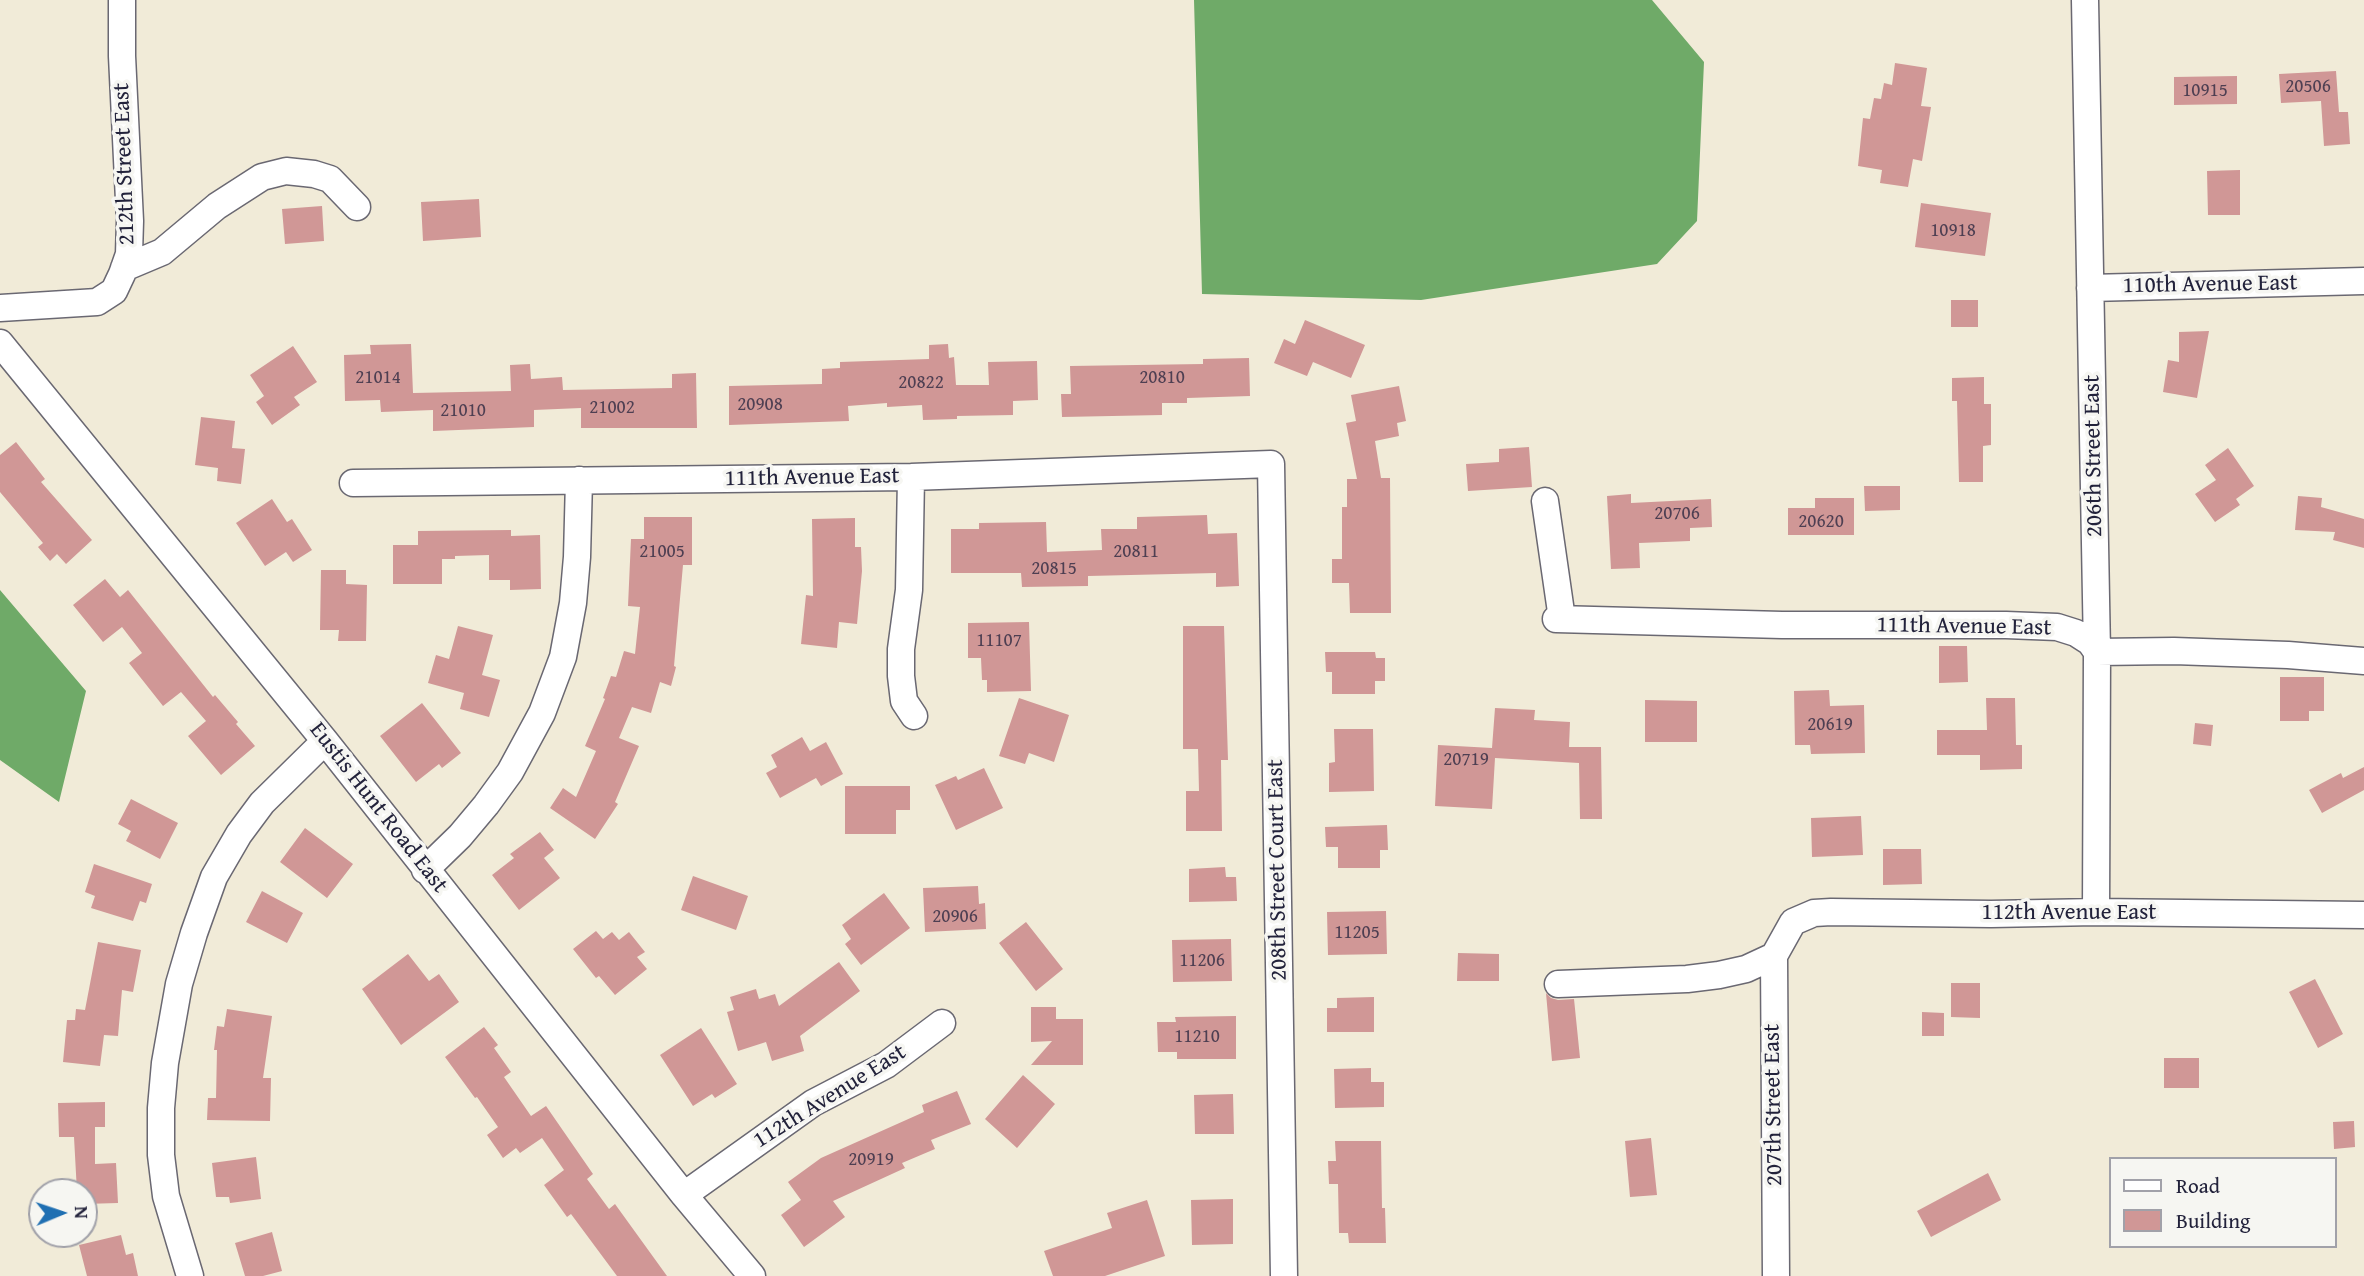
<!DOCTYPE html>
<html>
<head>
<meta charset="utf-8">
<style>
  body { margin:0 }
  #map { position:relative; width:2364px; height:1276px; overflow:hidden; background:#f1ebd8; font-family:"Gentium Book Plus",serif }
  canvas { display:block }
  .legend { position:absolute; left:2109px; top:1157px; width:228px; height:91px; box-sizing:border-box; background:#f6f6f2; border:2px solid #a1a1a9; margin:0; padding:9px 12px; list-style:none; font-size:21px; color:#22223b }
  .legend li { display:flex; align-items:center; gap:14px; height:35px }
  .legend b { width:35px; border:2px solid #a1a1a9 }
  .north { position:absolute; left:28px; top:1178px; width:70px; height:70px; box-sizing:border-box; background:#f6f6f2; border:2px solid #a1a1a9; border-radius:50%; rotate:88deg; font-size:19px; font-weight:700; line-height:28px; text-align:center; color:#22223b }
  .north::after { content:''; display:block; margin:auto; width:24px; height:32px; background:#1f6fb2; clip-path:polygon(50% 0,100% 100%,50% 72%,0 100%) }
</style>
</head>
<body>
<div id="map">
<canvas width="2364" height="1276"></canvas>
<ul class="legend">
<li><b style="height:9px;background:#fff"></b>Road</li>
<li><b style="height:19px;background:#d09796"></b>Building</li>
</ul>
<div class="north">N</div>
</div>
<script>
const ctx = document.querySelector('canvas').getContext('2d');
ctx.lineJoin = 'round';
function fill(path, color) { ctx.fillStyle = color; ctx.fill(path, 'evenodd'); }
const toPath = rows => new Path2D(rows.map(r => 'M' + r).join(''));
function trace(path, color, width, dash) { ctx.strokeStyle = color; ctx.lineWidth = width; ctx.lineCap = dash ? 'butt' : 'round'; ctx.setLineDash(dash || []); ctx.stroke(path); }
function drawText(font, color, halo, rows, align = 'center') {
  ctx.font = font + ' "Gentium Book Plus",serif'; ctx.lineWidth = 7; ctx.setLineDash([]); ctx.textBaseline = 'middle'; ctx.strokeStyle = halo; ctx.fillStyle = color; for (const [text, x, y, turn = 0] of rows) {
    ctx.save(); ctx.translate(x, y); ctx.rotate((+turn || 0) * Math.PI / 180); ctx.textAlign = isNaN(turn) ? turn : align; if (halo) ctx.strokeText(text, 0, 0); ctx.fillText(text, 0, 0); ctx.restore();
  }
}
const forest = toPath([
  [1194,0,1652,0,1704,62,1697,221,1657,264,1421,300,1202,294],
  [0,590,86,691,59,802,0,760]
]);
const building = toPath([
  [1895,63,1927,68,1921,106,1931,107,1922,161,1913,159,1908,187,1880,183,1882,170,1858,166,1863,118,1870,119,1874,98,1881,99,1884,83,1892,85],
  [2336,71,2339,112,2348,112,2350,144,2324,146,2321,101,2281,103,2279,74],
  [2237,76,2237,104,2174,105,2174,77],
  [2240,170,2240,215,2208,215,2207,171],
  [479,199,481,237,423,241,421,202],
  [1921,203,1991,213,1985,256,1915,247],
  [322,206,324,241,285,244,282,209],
  [1951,300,1978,300,1978,327,1951,327],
  [1305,320,1365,345,1351,378,1313,362,1307,376,1274,363,1284,339,1295,344],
  [2209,331,2197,398,2163,392,2168,360,2179,362,2179,332],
  [411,344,413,393,511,391,510,365,530,364,531,379,562,377,563,390,672,388,672,374,696,373,697,428,581,428,581,408,534,410,534,427,433,431,433,410,381,412,380,400,345,401,344,355,371,354,370,345],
  [948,344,949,358,954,357,956,385,989,385,988,362,1037,361,1038,400,1013,401,1013,415,957,416,957,419,923,420,922,405,887,407,887,403,848,406,849,421,729,425,729,386,822,384,822,369,840,368,840,362,929,359,929,345],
  [293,346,317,382,294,397,300,405,272,425,256,402,264,396,250,375],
  [1249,358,1250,396,1187,398,1187,403,1162,403,1162,415,1062,417,1061,394,1071,394,1070,366,1203,364,1203,359],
  [1984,377,1984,404,1991,404,1991,445,1983,446,1983,482,1959,482,1957,401,1952,401,1952,378],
  [1399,386,1406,421,1397,423,1399,436,1375,441,1381,478,1390,478,1391,613,1350,613,1349,583,1332,583,1332,559,1342,559,1342,507,1347,507,1347,479,1357,479,1346,423,1356,421,1351,395],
  [201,417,235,421,232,448,245,449,241,484,217,481,218,468,195,465],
  [16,442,45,479,41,482,92,540,66,564,57,554,50,561,38,547,43,543,0,492,0,455],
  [1529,447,1532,487,1468,491,1466,464,1499,462,1499,449],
  [2228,448,2254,486,2236,499,2240,505,2215,522,2195,494,2216,480,2205,465],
  [1864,486,1900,486,1900,510,1865,511],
  [1631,494,1631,503,1711,499,1712,527,1690,528,1690,541,1639,543,1640,568,1611,569,1607,496],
  [2298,496,2322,498,2321,507,2364,519,2364,548,2333,540,2335,532,2295,530],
  [1815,498,1854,498,1854,535,1788,535,1788,508,1815,508],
  [272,499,287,522,292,519,312,550,293,562,286,552,265,566,236,523],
  [1207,515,1208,534,1237,533,1239,586,1216,587,1216,573,1088,576,1088,586,1022,587,1021,573,951,573,951,529,979,529,979,523,1046,522,1047,552,1102,550,1101,529,1137,529,1137,517],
  [644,517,692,517,692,565,683,565,674,666,676,667,671,686,660,682,651,713,632,707,619,738,639,746,615,802,618,804,595,839,550,808,563,788,576,797,596,751,585,746,605,699,603,698,611,676,616,677,624,651,635,654,640,607,628,606,631,539,644,539],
  [855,518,855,547,861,547,862,571,857,624,839,622,837,648,801,644,806,595,813,596,812,519],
  [511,530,511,536,540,535,541,589,510,590,510,580,489,580,489,555,455,556,455,559,442,559,442,584,393,584,393,545,418,545,418,531],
  [321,570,346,570,346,584,367,585,366,641,338,641,339,630,320,630],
  [105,579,120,597,128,590,213,697,215,695,238,722,236,724,255,746,221,775,188,736,206,721,181,692,163,706,129,663,142,653,122,627,103,642,73,605],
  [1029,622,1031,691,987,692,987,680,982,680,981,658,968,658,968,623],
  [458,626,493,635,482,675,500,680,489,717,460,709,464,693,428,683,436,655,449,659],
  [1183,626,1224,626,1228,760,1221,760,1222,831,1186,831,1186,791,1199,791,1198,749,1183,749],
  [1939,646,1967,646,1968,682,1939,683],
  [1325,652,1375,652,1376,658,1385,658,1385,681,1375,681,1375,694,1332,694,1332,672,1326,672],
  [2280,677,2324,677,2324,711,2309,711,2309,721,2280,721],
  [1829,690,1830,706,1864,705,1865,753,1811,754,1810,745,1795,745,1794,691],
  [1019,698,1069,715,1054,762,1029,753,1025,764,999,756],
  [1986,698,2015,698,2016,745,2022,745,2022,769,1980,770,1980,755,1937,755,1937,730,1987,730],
  [1645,700,1697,701,1697,742,1645,742],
  [422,703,461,753,442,768,439,764,416,782,380,736],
  [1495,708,1535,710,1534,720,1570,722,1569,747,1601,747,1602,819,1580,819,1579,763,1495,758,1492,809,1435,806,1438,745,1492,748],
  [2195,723,2213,725,2211,746,2193,744],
  [1334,729,1373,729,1374,791,1329,792,1329,763,1335,762],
  [802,737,810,751,826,742,843,774,821,786,816,778,780,798,766,773,777,767,771,755],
  [2364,767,2364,790,2322,813,2309,790,2341,773,2343,778],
  [984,768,1003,808,956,830,935,785,956,776,958,780],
  [845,786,910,786,910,810,896,810,896,834,845,834],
  [131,799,178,823,160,859,126,841,131,831,118,824],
  [1861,816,1863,855,1812,857,1811,818],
  [1387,825,1388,850,1380,850,1380,868,1338,868,1338,847,1326,847,1325,827],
  [305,828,353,864,327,898,280,862],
  [540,832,554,850,544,858,560,878,519,910,492,875,514,858,510,854],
  [1883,849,1921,849,1922,884,1883,885],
  [94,864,152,884,146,903,140,901,133,921,91,908,95,896,85,892],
  [1225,867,1226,877,1236,877,1237,901,1189,902,1189,869],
  [693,876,748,896,736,930,681,910],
  [978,886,979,904,985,903,986,929,925,932,923,888],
  [262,891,303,913,287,943,246,922],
  [884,893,910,928,861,965,845,944,851,939,842,925],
  [1386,911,1387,954,1328,955,1327,912],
  [1026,922,1063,969,1036,991,999,943],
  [596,931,603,939,612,932,619,940,629,932,645,952,637,957,647,969,615,995,599,976,596,978,573,949],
  [1231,939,1232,981,1173,982,1172,940],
  [98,942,141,950,133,992,122,990,118,1036,104,1035,100,1066,63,1062,67,1020,75,1020,76,1009,85,1010],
  [1458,953,1499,954,1499,981,1457,981],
  [408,954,429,981,439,974,459,1002,401,1045,362,989],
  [839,962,860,991,800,1036,804,1051,772,1061,766,1042,738,1051,727,1012,734,1010,730,997,756,989,759,999,775,994,779,1006],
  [2315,979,2343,1034,2318,1048,2289,992],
  [1951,983,1980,983,1980,1018,1951,1017],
  [1546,993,1551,998,1558,1000,1574,999,1580,1058,1552,1061],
  [1374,997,1374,1032,1327,1032,1327,1008,1337,1008,1337,998],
  [1031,1007,1056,1007,1056,1019,1083,1019,1083,1065,1031,1065,1052,1041,1031,1042],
  [227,1009,272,1016,263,1078,271,1078,270,1121,207,1120,208,1098,216,1098,217,1050,214,1050,217,1026,224,1027],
  [1922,1012,1944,1013,1944,1036,1922,1036],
  [1236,1016,1236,1059,1177,1059,1177,1052,1158,1052,1157,1022,1176,1022,1175,1017],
  [484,1027,498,1045,494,1048,511,1072,504,1077,531,1116,546,1106,593,1174,587,1179,609,1209,615,1204,667,1276,617,1276,571,1214,567,1217,544,1185,564,1170,542,1138,520,1153,516,1148,503,1158,487,1135,498,1127,477,1097,475,1098,445,1057],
  [701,1028,737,1084,715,1098,712,1094,693,1106,660,1055],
  [2164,1058,2199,1058,2199,1088,2164,1088],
  [1371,1068,1371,1082,1384,1082,1384,1107,1335,1108,1334,1069],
  [1023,1075,1055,1104,1017,1148,985,1119],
  [957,1091,971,1124,931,1140,935,1149,902,1163,905,1168,833,1201,845,1217,804,1247,781,1215,801,1200,788,1182,821,1158,924,1112,922,1105],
  [1233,1094,1234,1134,1195,1134,1194,1095],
  [105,1102,105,1127,95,1127,95,1164,116,1163,118,1203,84,1204,84,1192,77,1192,74,1137,59,1137,58,1103],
  [2354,1121,2355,1147,2334,1149,2333,1122],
  [1651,1138,1657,1195,1630,1197,1625,1141],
  [1335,1141,1381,1141,1382,1208,1385,1208,1386,1243,1349,1243,1348,1233,1339,1233,1338,1184,1329,1184,1328,1161,1336,1161],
  [256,1157,261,1199,230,1203,229,1197,216,1197,212,1163],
  [1988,1173,2001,1200,1931,1237,1917,1211],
  [1233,1199,1233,1244,1192,1245,1191,1200],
  [1147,1200,1165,1256,1105,1276,1053,1276,1044,1251,1112,1228,1107,1213],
  [272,1232,282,1271,263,1276,245,1276,235,1243],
  [121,1235,126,1255,133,1253,138,1276,87,1276,79,1245]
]);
const minor = toPath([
  [2085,0,2097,652,2096,912],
  [124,268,162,252,217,206,262,177,286,171,314,174,330,179,357,207],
  [2090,288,2364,281],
  [0,308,97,302,114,291,122,274,129,254,130,221,122,56,122,0],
  [0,343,325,741,684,1195,752,1276],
  [911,477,909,590,901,649,901,676,904,701,914,716],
  [353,483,911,477,1271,464,1284,1276],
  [1545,501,1562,619],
  [1556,619,1782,625,2006,625,2057,627,2076,633,2090,642,2097,652,2174,651,2288,655,2364,661],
  [425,870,460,836,486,805,510,772,542,713,563,657,573,603,577,557,579,480],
  [1558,984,1687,979,1719,975,1746,969,1774,956],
  [684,1195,813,1103,886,1065,942,1023],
  [190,1276,166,1196,161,1155,161,1108,165,1063,179,984,194,933,214,877,239,834,262,803,325,741],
  [1776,1276,1774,956,1793,922,1814,913,1831,912,1991,914,2096,912,2364,915]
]);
const numberNames = [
  ["20506",2308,87],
  ["10915",2205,91],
  ["10918",1953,231],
  ["21014",378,378],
  ["20810",1162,378],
  ["20822",921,383],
  ["20908",760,405],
  ["21002",612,408],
  ["21010",463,411],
  ["20706",1677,514],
  ["20620",1821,522],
  ["21005",662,552],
  ["20811",1136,552],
  ["20815",1054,569],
  ["11107",999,641],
  ["20619",1830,725],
  ["20719",1466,760],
  ["20906",955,917],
  ["11205",1357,933],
  ["11206",1202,961],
  ["11210",1197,1037],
  ["20919",871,1160]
];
const streetNames = [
  ["212th Street East",125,164,-92],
  ["110th Avenue East",2210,285,-1],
  ["206th Street East",2094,456,-91],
  ["111th Avenue East",812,478,-1],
  ["111th Avenue East",1964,627,1],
  ["Eustis Hunt Road East",378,808,52],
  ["208th Street Court East",1278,870,-91],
  ["112th Avenue East",2069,913],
  ["112th Avenue East",830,1097,-32],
  ["207th Street East",1774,1105,-91]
];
fill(forest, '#6faa68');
fill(building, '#d09796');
trace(minor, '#6a6872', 29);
trace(minor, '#fff', 26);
drawText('19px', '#4e3f52', null, numberNames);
drawText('23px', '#22223b', '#f6f6f2', streetNames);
</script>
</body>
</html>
